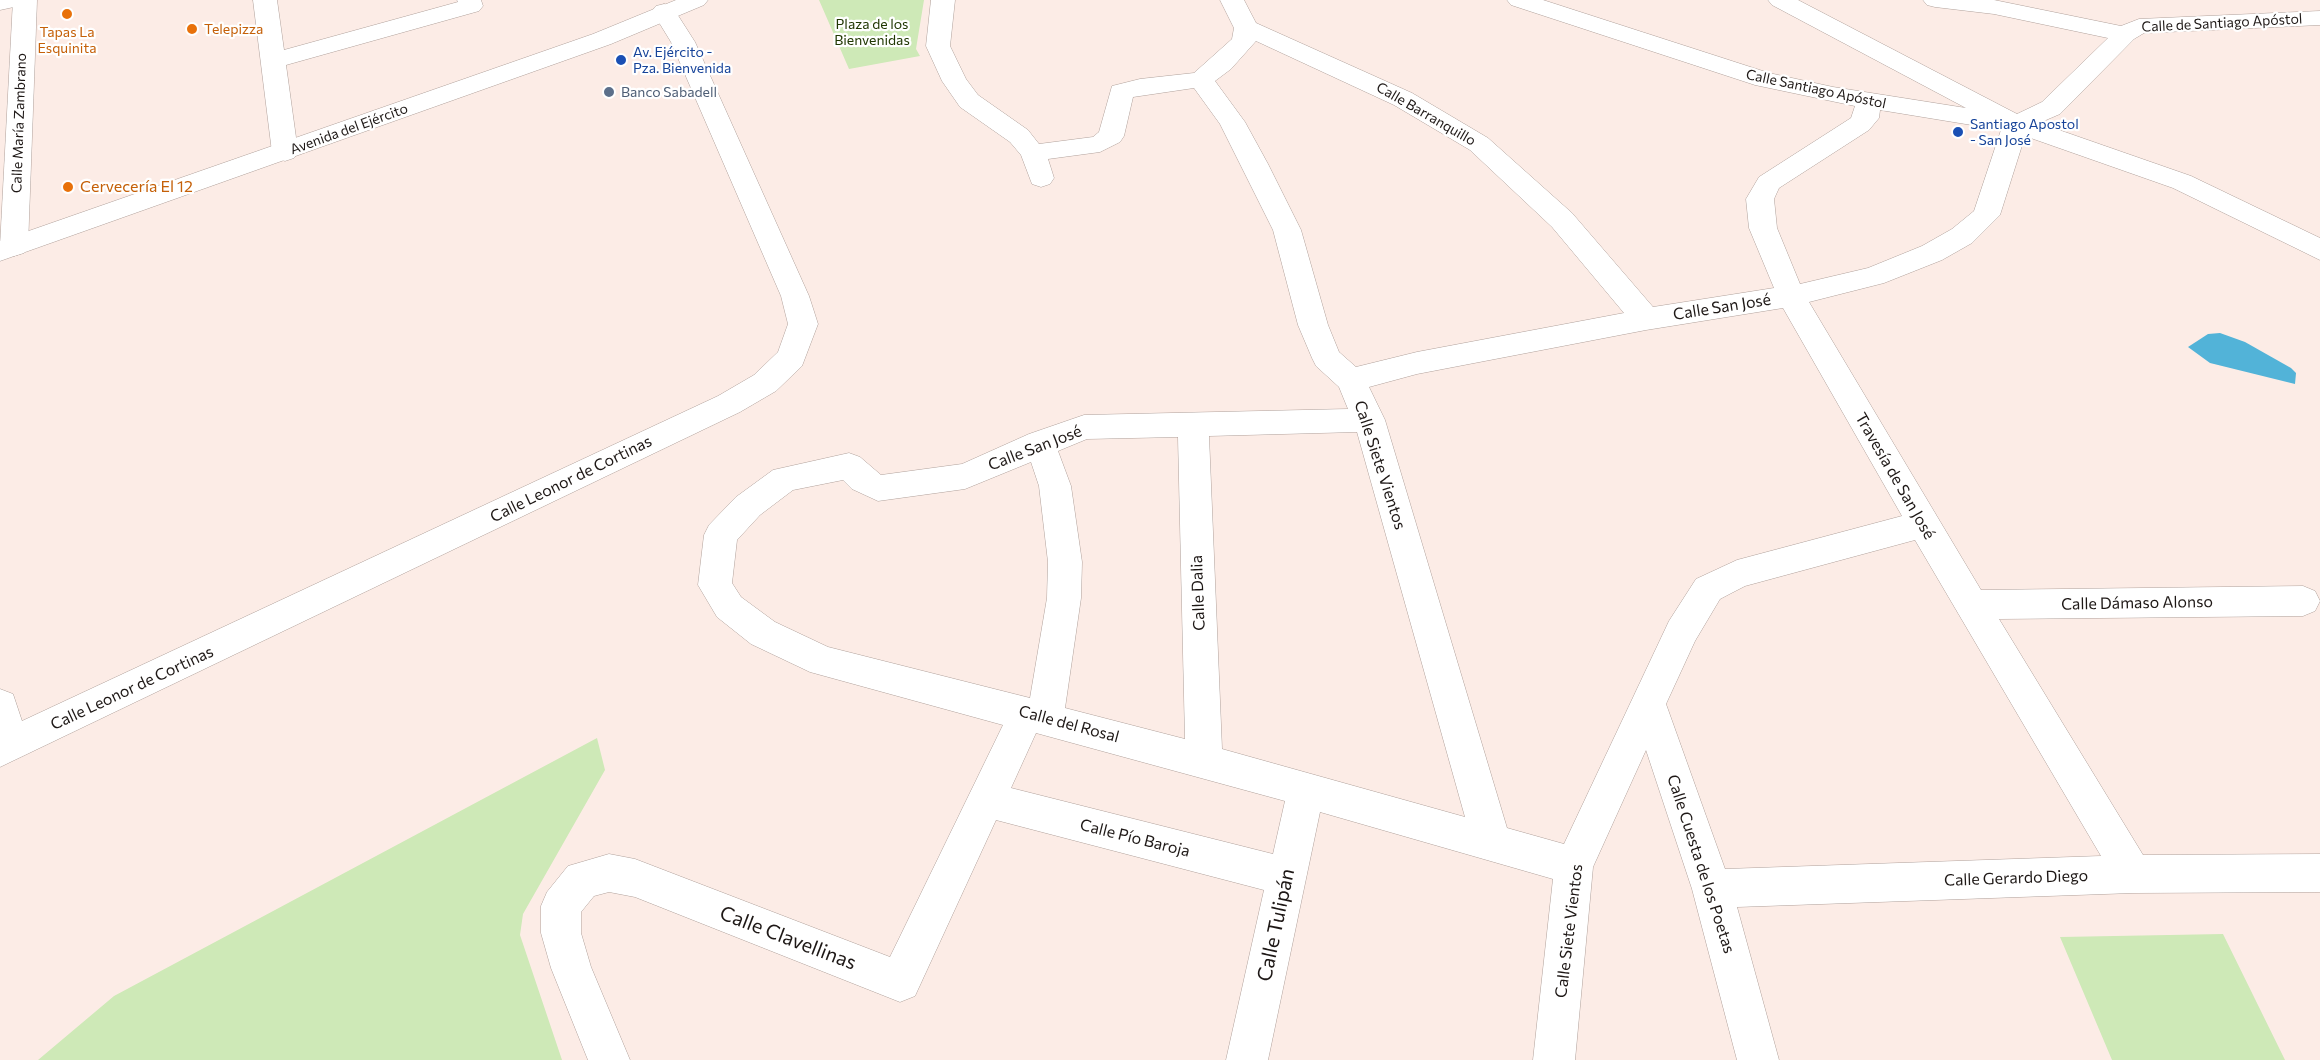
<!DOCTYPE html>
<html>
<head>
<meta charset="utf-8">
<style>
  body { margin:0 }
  canvas { display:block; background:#fcece6 }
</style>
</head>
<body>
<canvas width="2320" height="1060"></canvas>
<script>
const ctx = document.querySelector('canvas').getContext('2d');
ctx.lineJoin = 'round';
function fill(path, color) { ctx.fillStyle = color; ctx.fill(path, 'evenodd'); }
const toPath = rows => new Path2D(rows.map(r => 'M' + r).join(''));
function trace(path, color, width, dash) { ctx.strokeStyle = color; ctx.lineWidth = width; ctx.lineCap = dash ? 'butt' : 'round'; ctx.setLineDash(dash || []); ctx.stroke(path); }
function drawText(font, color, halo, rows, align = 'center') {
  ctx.font = font + ' Commissioner,sans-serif'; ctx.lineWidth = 4.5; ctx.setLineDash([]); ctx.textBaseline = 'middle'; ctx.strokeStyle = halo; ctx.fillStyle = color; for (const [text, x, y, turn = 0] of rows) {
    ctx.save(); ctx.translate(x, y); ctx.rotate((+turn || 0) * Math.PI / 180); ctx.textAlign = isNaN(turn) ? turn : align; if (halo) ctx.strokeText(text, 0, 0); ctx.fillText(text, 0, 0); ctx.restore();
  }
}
const green = toPath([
  [819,0,924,0,916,49,920,56,849,69],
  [597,738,605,770,523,914,520,935,562,1060,38,1060,114,996],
  [2223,934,2285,1060,2112,1060,2060,937]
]);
const water = toPath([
  [2220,333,2245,342,2291,368,2296,373,2295,384,2210,363,2188,347,2208,334]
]);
const pedestrian = toPath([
  [13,0,37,0,28,246,24,253,14,256,4,253,0,246,13,0]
]);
const minor = toPath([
  [0,0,27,0,23,5,0,10,0,0],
  [253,0,277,0,284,50,458,2,457,0,481,0,483,6,479,11,286,65,298,152,294,158,285,161,276,158,272,152,253,0],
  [931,0,955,0,950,46,966,79,978,95,1028,130,1039,144,1093,137,1099,132,1112,86,1140,79,1194,73,1232,39,1234,28,1220,0,1244,0,1256,23,1412,93,1488,138,1572,213,1653,307,1774,288,1749,228,1746,199,1759,177,1851,118,1855,106,1755,85,1511,5,1507,0,1543,0,1769,73,1833,87,1966,108,1772,5,1768,0,1798,0,2017,114,2042,102,2108,38,1994,14,1935,7,1927,5,1923,0,1994,0,2121,26,2139,19,2320,11,2320,25,2144,33,2134,39,2060,114,2039,123,2191,176,2320,238,2320,260,2173,188,2025,136,2000,215,1972,243,1942,260,1884,283,1809,302,1981,590,2303,586,2315,591,2320,601,2315,611,2303,616,1999,619,2143,855,2320,854,2320,892,2133,893,1737,907,1779,1060,1737,1060,1692,889,1646,750,1593,867,1575,1060,1533,1060,1553,879,1320,812,1268,1060,1226,1060,1264,890,996,820,915,996,900,1002,635,897,609,892,594,896,581,912,581,933,591,967,630,1060,588,1060,551,968,541,933,541,906,547,892,568,866,609,854,635,859,890,957,1003,725,810,672,751,644,717,617,698,585,704,535,709,525,736,497,773,470,849,453,860,457,881,475,962,464,1029,434,1084,415,1348,409,1339,387,1316,366,1312,358,1298,325,1273,230,1220,124,1194,88,1133,97,1124,136,1120,142,1100,152,1048,159,1054,178,1050,184,1041,187,1032,184,1021,155,1010,142,960,107,942,81,926,46,931,0],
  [1256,41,1394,105,1470,150,1552,227,1624,313,1417,352,1356,367,1339,352,1328,325,1301,230,1268,164,1245,122,1215,81,1231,69,1256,41],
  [1880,110,1990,128,2002,127,1974,211,1952,229,1922,246,1868,268,1800,284,1777,228,1774,199,1779,188,1869,130,1879,118,1880,110],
  [1783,308,1902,516,1737,560,1696,579,1669,621,1564,844,1507,828,1385,420,1369,387,1417,374,1646,330,1783,308],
  [1357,432,1465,817,1222,749,1209,436,1357,432],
  [1178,437,1185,739,1065,708,1081,598,1082,562,1071,486,1058,451,1087,439,1178,437],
  [1031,462,1039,486,1048,562,1047,598,1030,698,828,647,775,622,741,597,732,583,737,540,760,515,793,490,843,480,852,489,878,501,965,489,1031,462],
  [1915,540,2101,856,1725,869,1666,704,1695,641,1720,599,1745,586,1915,540],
  [1036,733,1285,801,1273,854,1011,788,1036,733],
  [664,4,672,6,695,42,809,296,818,324,802,366,776,391,740,412,0,767,0,689,13,694,22,721,718,396,754,375,778,352,788,324,781,296,671,42,652,11,656,6,664,4]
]);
const tertiary = toPath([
  [676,0,708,0,704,5,611,44,0,261,0,241,593,34,676,0]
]);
const markers = [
  [67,14,6,"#e8710a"],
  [192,29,6,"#e8710a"],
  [621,60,6,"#1a4fb4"],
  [609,92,6,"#5c6f8a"],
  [1958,132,6,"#1a4fb4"],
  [68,187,6,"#e8710a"]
];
const farStreetnames = [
  ["Calle de Santiago Apóstol",2222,23,-3],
  ["Calle Santiago Apóstol",1816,89,12],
  ["Calle Barranquillo",1426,114,30],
  ["Calle María Zambrano",19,123,-88],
  ["Avenida del Ejército",349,129,-20]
];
const farParknames = [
  ["Plaza de los",872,24],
  ["Bienvenidas",872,40]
];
const farFoodnames = [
  ["Telepizza",204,29],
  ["Tapas La",67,32,"center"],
  ["Esquinita",67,48,"center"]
];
const farTransitnames = [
  ["Av. Ejército -",633,52],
  ["Pza. Bienvenida",633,68],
  ["Santiago Apostol",1970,124],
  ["- San José",1970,140]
];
const farServicenames = [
  ["Banco Sabadell",621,92]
];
const foodNames = [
  ["Cervecería El 12",80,187]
];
const streetNames = [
  ["Calle San José",1722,307,-9],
  ["Calle San José",1035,448,-21],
  ["Calle Siete Vientos",1380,465,72],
  ["Travesía de San José",1895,476,60],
  ["Calle Leonor de Cortinas",571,479,-26],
  ["Calle Dalia",1198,593,-92],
  ["Calle Dámaso Alonso",2137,603,-1],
  ["Calle Leonor de Cortinas",132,688,-25],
  ["Calle del Rosal",1069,724,15],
  ["Calle Pío Baroja",1135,838,14],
  ["Calle Cuesta de los Poetas",1701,864,72],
  ["Calle Gerardo Diego",2016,878,-2],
  ["Calle Siete Vientos",1569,931,-83]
];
const nearStreetnames = [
  ["Calle Tulipán",1276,925,-78],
  ["Calle Clavellinas",788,938,21]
];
fill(green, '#cee9b7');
fill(water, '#52b3d8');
trace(pedestrian, '#b0a19b', 1);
trace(minor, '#b0a19b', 1);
trace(tertiary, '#b0a19b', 1);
fill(pedestrian, '#fff');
fill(minor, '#fff');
fill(tertiary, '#fff');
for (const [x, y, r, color] of markers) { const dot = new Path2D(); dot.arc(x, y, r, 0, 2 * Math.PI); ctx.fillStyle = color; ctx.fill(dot); trace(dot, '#fff', 2); }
drawText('14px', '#1e1816', '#fff', farStreetnames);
drawText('14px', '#203702', '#fff', farParknames);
drawText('14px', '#c56008', '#fff', farFoodnames, 'left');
drawText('14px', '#164399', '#fff', farTransitnames, 'left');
drawText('14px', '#4e5e75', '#fff', farServicenames, 'left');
drawText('16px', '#c56008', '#fff', foodNames, 'left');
drawText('16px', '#1e1816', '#fff', streetNames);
drawText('20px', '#1e1816', '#fff', nearStreetnames);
</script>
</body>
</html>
